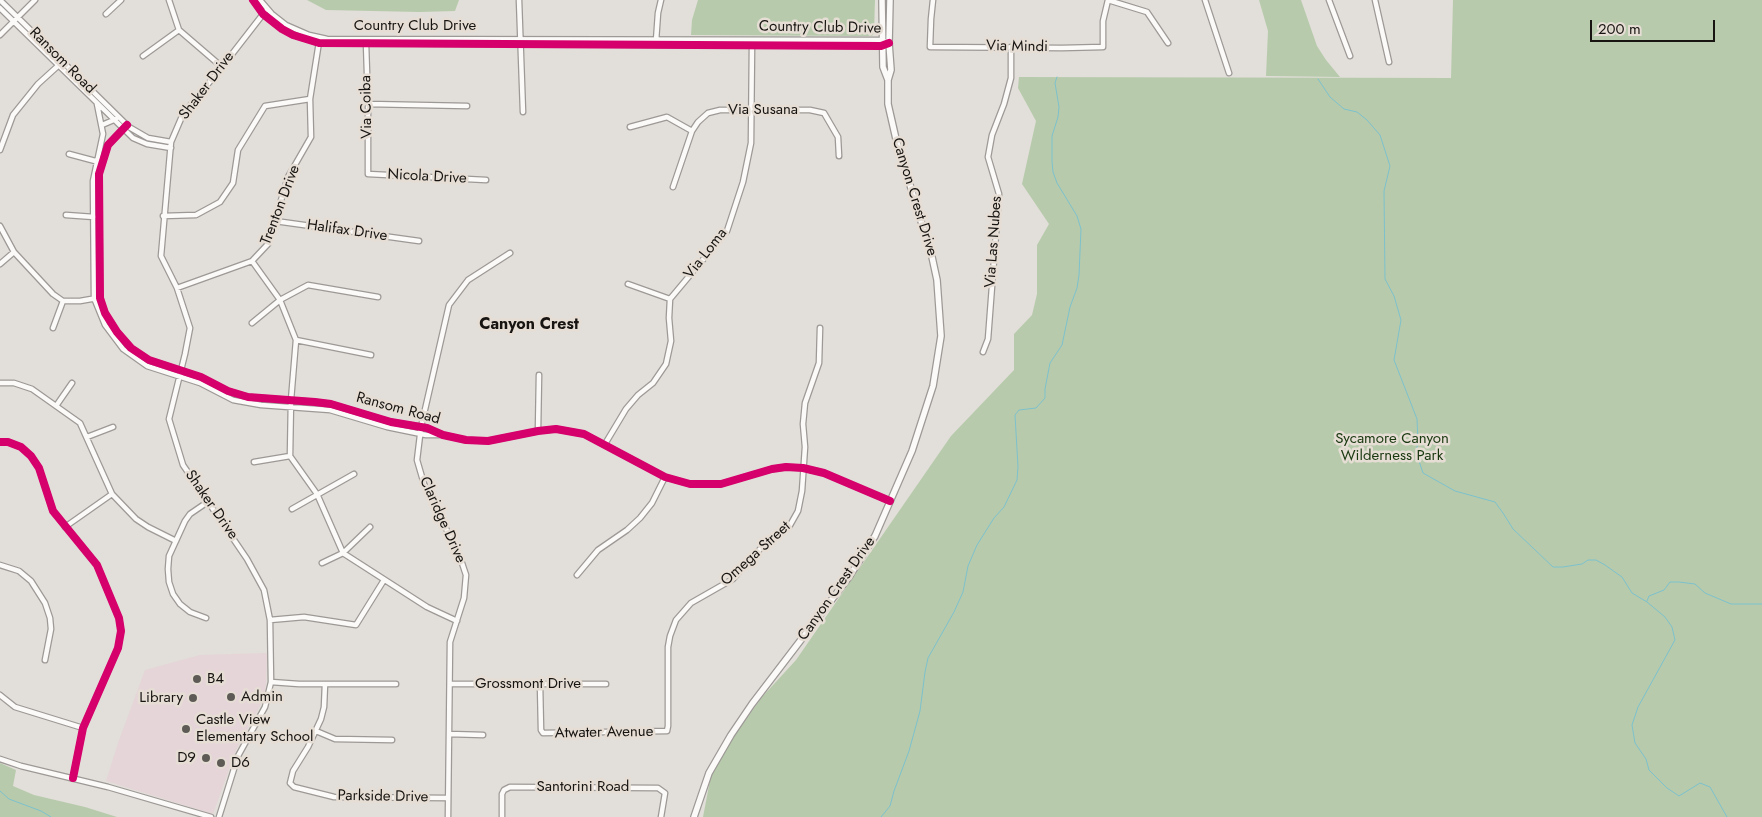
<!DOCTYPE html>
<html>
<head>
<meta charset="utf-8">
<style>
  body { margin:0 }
  #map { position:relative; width:1762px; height:817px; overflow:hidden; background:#e2ded9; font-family:Jost,sans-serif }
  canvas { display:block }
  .scale { position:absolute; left:1590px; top:20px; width:125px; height:22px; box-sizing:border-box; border:2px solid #171411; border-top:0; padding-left:6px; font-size:15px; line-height:18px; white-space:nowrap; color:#171411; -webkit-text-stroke:4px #e6ded5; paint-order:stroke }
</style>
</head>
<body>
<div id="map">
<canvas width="1762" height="817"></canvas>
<div class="scale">200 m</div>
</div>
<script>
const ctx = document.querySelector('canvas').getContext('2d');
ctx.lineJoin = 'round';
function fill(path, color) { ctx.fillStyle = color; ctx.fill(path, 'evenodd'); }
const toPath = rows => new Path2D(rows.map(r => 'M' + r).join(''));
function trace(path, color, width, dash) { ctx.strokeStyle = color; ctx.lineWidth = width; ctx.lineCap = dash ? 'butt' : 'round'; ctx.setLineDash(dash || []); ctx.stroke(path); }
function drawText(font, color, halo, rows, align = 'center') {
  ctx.font = font + ' Jost,sans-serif'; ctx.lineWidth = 5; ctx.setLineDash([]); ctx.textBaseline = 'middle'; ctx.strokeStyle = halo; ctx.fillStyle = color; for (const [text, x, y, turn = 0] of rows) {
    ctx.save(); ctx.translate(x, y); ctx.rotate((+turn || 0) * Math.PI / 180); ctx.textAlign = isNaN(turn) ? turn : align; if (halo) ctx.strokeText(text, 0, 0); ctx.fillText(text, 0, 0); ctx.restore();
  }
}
const education = toPath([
  [267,653,266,684,264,698,236,750,213,814,106,781,118,743,145,670,200,655]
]);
const green = toPath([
  [307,0,459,0,455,11,419,12,326,10],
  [698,0,875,0,874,33,872,36,691,35,692,20],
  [1259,0,1301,0,1317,46,1326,60,1340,77,1266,76,1268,31],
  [1453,0,1762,0,1762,817,703,817,711,775,734,736,762,697,796,660,951,436,1014,370,1014,334,1032,315,1037,294,1037,245,1049,224,1022,184,1036,121,1018,88,1019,77,1451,78],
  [0,763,16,770,13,786,34,795,85,807,117,817,0,817]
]);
const stream = toPath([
  [1318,79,1330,97,1344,109,1357,112,1367,120,1380,135,1390,166,1384,191,1385,279,1394,296,1401,320,1394,360,1417,419,1418,442,1416,452,1423,473,1455,491,1495,502,1503,513,1513,529,1553,567,1563,567,1582,564,1588,560,1596,560,1605,565,1622,577,1632,593,1647,602,1665,617,1672,627,1675,640,1638,707,1632,725,1635,743,1646,759,1649,770,1667,788,1679,796,1700,783,1710,787,1727,817],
  [1647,601,1649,596,1664,590,1670,582,1679,582,1695,584,1705,593,1731,604,1762,604],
  [0,791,9,799,41,811,51,817],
  [881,817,890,806,894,791,909,751,920,711,925,672,928,658,954,612,963,592,968,566,977,545,994,518,1004,507,1017,480,1018,467,1015,415,1019,410,1036,408,1045,398,1045,389,1050,363,1062,345,1070,307,1077,288,1079,275,1081,229,1077,216,1057,183,1053,172,1052,161,1052,136,1058,117,1059,107,1055,83,1057,77]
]);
const minor = toPath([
  [0,0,129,127,148,138,171,142],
  [169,0,179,30,222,67],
  [253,0,263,14,282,29,293,35,319,43,881,46,886,44],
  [260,0,272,14,286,25,309,35,327,39,881,40,886,42],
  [519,0,523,112],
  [933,0,931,19,930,47,1062,48,1103,47,1103,21,1108,0],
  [1108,0,1147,12,1168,43],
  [1205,0,1229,73],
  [1329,0,1350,56],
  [1375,0,1389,62],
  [0,8,133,138,147,144,171,148],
  [106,14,121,0],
  [0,35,35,0],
  [656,41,658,13,661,0],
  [366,43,368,104,368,174,486,180],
  [143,56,179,30],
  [97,104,103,134,93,181,94,298,105,325,123,349,147,366,200,383,233,400,261,405,330,410,387,427,426,435,439,435],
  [368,104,467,106],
  [102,125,116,119],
  [127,125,108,145,99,174,100,298,105,313,117,332,131,348,149,360,201,377,228,391,248,397,315,402,331,404,391,422,427,428,443,435,466,440,488,441,538,431,556,429,584,434,665,477,690,484,721,484,772,469,786,467,803,468,824,473,890,501],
  [630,127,667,117,692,131],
  [0,150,13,115,38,84,60,64],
  [69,154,99,162],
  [673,187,692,131,698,122,708,113,720,110,810,110,824,113,838,137,839,156],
  [66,215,94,217],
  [163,216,196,215,220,202,233,183,238,150,265,106,310,99],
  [275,221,419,241],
  [0,226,14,252,53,294,63,301,80,301,97,298],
  [252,261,280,300,296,340,291,400,290,456,317,494,343,553,427,607,457,621],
  [0,264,14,252],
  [628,284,670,299],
  [177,288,252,261,268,244,288,177,311,137,310,99,319,42],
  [252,323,280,300,308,285,378,297],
  [53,328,63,301],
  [296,340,371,355],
  [983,352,988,339,999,194,988,157,992,135,1004,104,1011,78,1011,47],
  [0,383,14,383,32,389,80,423,112,494,136,519,148,527,176,541],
  [56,406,72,383],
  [538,431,539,375],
  [87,437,113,427],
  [0,442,8,442,21,447,31,456,39,468,53,511,97,565,119,618,121,631,118,648,83,728,73,778],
  [605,444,626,409,638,395,653,383,666,364,671,341,669,318,670,299,727,231,743,182,751,143,752,44],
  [254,462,290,456],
  [292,509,354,474],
  [65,527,112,494],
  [322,563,343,553,370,527],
  [0,565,19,571,31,581,45,603,50,618,51,629,45,660],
  [577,575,598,550,627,530,640,518,652,503,665,477],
  [206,618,190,612,180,604,173,594,169,582,168,569,169,556,185,521,190,514,209,501],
  [270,620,304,617,356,625,384,580],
  [271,682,299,684,396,684],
  [325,684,324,707,321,719,308,747,293,771,290,783,294,787,334,797,448,798],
  [450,684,606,684],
  [540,684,541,730,543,733,667,731,668,726,668,647,670,636,676,620,691,603,733,579,761,548,789,527,798,511,802,491,805,447,803,424,805,403,819,363,820,328],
  [0,695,15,707,83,728],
  [316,731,335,739,392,740],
  [449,734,483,735],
  [0,759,21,766,108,787,211,817],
  [219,817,238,756,265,707,271,682,270,620,264,590,247,559,183,465,169,419,185,354,190,328,177,288,161,256,171,142,183,114,222,67,267,9],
  [448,817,450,642,464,598,466,575,460,557,424,484,417,460,421,427,449,305,468,280,510,253],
  [502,817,502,794,504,790,510,787,658,788,665,793,661,817]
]);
const major = toPath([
  [882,0,883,67,888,80],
  [694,817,709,773,731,735,752,704,849,577,875,536,912,451,933,386,941,336,937,280,932,257,896,139,888,104,888,80,891,70,889,43,890,0]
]);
const cycleway = toPath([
  [253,0,263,14,282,29,293,35,319,43,881,46,889,43],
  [127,125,108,145,99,174,100,298,105,313,117,332,131,348,149,360,201,377,228,391,248,397,315,402,331,404,391,422,427,428,443,435,466,440,488,441,538,431,556,429,584,434,665,477,690,484,721,484,772,469,786,467,803,468,824,473,890,501],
  [0,442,8,442,21,447,31,456,39,468,53,511,97,565,119,618,121,631,118,648,83,728,73,778]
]);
const markers = [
  [197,679,5,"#5e5b57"],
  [231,697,5,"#5e5b57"],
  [193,698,5,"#5e5b57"],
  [186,729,5,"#5e5b57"],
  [206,758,5,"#5e5b57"],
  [221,763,5,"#5e5b57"]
];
const streetNames = [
  ["Country Club Drive",415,26],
  ["Country Club Drive",820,28,1],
  ["Via Mindi",1017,47,1],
  ["Ransom Road",62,61,45],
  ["Shaker Drive",207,86,-53],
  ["Via Coiba",367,107,-91],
  ["Via Susana",763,110],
  ["Nicola Drive",427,177,3],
  ["Canyon Crest Drive",914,197,73],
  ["Trenton Drive",281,205,-69],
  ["Halifax Drive",347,231,8],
  ["Via Las Nubes",994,242,-86],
  ["Via Loma",706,254,-52],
  ["Ransom Road",398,409,15],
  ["Shaker Drive",211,505,55],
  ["Claridge Drive",442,520,66],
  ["Omega Street",756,554,-42],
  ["Canyon Crest Drive",837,589,-55],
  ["Grossmont Drive",528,684],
  ["Atwater Avenue",604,733,-1],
  ["Santorini Road",583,787],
  ["Parkside Drive",383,797,1]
];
const parkNames = [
  ["Sycamore Canyon",1392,439],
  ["Wilderness Park",1392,456]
];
const poiNames = [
  ["B4",207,679],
  ["Admin",241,697],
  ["Library",183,698,"right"],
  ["Castle View",196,720],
  ["Elementary School",196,737],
  ["D9",196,758,"right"],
  ["D6",231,763]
];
const neighbourhoodNames = [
  ["Canyon Crest",529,325]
];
fill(education, '#e5d5d8');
fill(green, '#b7cbac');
trace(stream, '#7dc1cd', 1);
trace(minor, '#9d9996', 7);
trace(major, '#9d9996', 8);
trace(minor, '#fbfaf9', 4.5);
trace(major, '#fbfaf9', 5.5);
trace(cycleway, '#d6006c', 8);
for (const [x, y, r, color] of markers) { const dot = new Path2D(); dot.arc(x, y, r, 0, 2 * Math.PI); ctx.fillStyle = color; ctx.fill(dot); trace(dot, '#e6ded5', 2); }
drawText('15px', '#171411', '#e6ded5', streetNames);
drawText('15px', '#19380f', '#e6ded5', parkNames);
drawText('15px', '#171411', '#e6ded5', poiNames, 'left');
drawText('bold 16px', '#171411', '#e6ded5', neighbourhoodNames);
</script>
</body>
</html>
